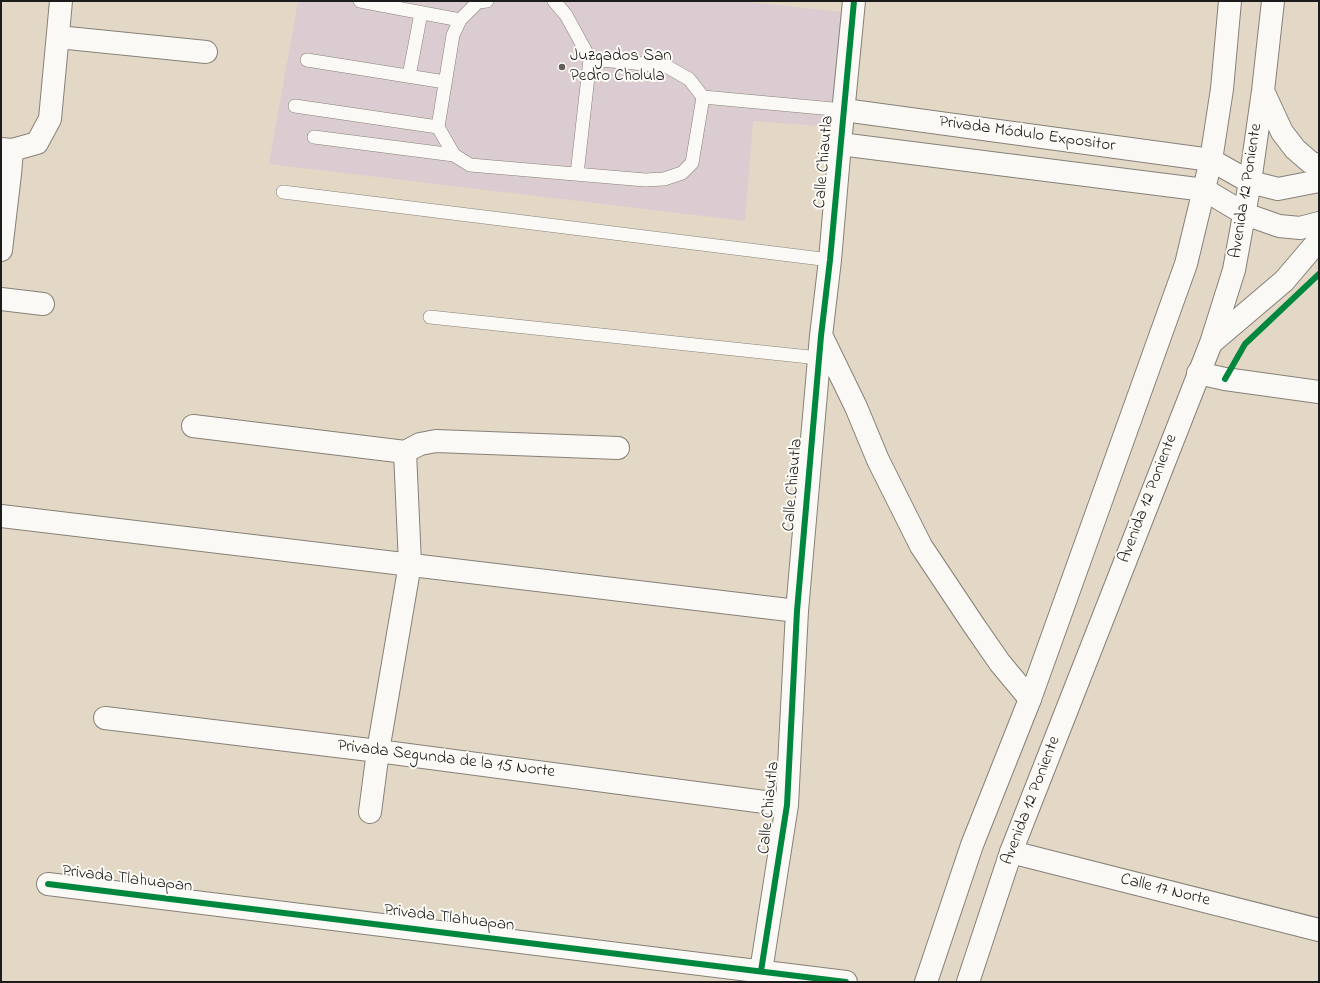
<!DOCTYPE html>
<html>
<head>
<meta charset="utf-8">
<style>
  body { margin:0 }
  #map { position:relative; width:1320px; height:983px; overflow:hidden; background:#e3d8c6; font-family:"Indie Flower",sans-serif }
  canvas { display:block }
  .frame { position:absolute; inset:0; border:2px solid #1c1c1c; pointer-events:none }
</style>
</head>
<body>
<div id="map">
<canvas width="1320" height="983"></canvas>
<div class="frame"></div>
</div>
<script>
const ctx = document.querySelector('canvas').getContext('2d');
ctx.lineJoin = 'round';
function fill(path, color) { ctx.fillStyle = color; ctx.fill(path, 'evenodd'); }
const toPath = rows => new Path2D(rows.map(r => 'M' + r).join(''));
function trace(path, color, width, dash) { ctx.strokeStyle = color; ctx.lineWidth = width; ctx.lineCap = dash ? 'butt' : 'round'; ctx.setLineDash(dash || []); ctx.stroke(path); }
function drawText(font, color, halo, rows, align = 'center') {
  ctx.font = font + ' "Indie Flower",sans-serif'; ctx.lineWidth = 4; ctx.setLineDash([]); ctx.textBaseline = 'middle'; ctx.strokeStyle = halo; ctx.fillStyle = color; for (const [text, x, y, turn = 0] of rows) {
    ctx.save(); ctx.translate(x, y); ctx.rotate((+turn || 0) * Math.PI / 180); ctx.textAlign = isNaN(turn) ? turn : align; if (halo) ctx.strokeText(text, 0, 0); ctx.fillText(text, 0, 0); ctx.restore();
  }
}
const building = toPath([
  [298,1,740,1,842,12,831,127,753,121,745,221,269,164]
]);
const lane = toPath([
  [360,1,460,20],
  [554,1,566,15,590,59,666,66,689,79,703,97],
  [307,60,445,82],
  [409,76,421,13],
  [295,106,438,127,454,155,470,165,645,180,664,179,682,173,692,163,703,97,844,110],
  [438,127,453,35,460,20,478,2,487,1],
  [314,137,454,155],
  [577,174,590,59],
  [283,192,830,260],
  [430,317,819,358]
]);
const street = toPath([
  [58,37,206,52],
  [1,149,12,150,37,143,50,119,61,1],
  [1,250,10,174,12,150],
  [1,299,43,304],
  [822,337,856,407,878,460,921,546,973,624,1000,663,1030,699],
  [1198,373,1225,379,1319,392],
  [193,426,405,452],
  [1,516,797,611],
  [105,718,378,751,787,805],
  [370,812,378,751,410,564,405,452,420,444,436,441,618,448],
  [1011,852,1319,930],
  [48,884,846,982],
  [761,971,787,805,797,611,821,336,830,260,840,144]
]);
const secondary = toPath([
  [854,1,840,144,1205,190,1245,214,1279,226,1300,228,1319,223],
  [844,110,1211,160,1250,182,1278,189,1319,181]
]);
const primary = toPath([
  [1263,91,1282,132,1295,149,1310,162,1319,166],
  [1211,343,1284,281,1319,240],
  [926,982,972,845,1030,699,1186,264,1211,160,1222,89,1230,1],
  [968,982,1011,852,1211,343,1234,270,1250,182,1263,91,1273,1]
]);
const cycleway = toPath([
  [1225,379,1245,344,1319,274],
  [48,884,846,982],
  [761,971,787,805,797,611,821,336,830,260,854,1]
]);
const markers = [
  [562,67,4,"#625e58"]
];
const poiNames = [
  ["Juzgados San",570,57],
  ["Pedro Cholula",570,77]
];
const streetNames = [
  ["Privada Módulo Expositor",1027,135,8],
  ["Calle Chiautla",825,162,-85],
  ["Avenida 12 Poniente",1247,191,-81],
  ["Calle Chiautla",794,485,-85],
  ["Avenida 12 Poniente",1149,499,-69],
  ["Privada Segunda de la 15 Norte",446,760,7],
  ["Avenida 12 Poniente",1032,801,-69],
  ["Calle Chiautla",770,808,-84],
  ["Privada Tlahuapan",127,880,7],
  ["Calle 17 Norte",1165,891,14],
  ["Privada Tlahuapan",449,919,7]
];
fill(building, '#dbccd1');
trace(lane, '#868077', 14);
trace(street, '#868077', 24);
trace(secondary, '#868077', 24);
trace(primary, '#868077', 24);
trace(lane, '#fbf9f6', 13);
trace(street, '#fbf9f6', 22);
trace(secondary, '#fbf9f6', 22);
trace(primary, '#fbf9f6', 22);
trace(cycleway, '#00873e', 6);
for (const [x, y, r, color] of markers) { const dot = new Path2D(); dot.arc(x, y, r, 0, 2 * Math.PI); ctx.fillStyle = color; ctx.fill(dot); trace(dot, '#fdfcf7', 1.5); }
drawText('17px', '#1c1c1c', '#fdfcf7', poiNames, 'left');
drawText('17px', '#1c1c1c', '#fdfcf7', streetNames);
</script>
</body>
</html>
